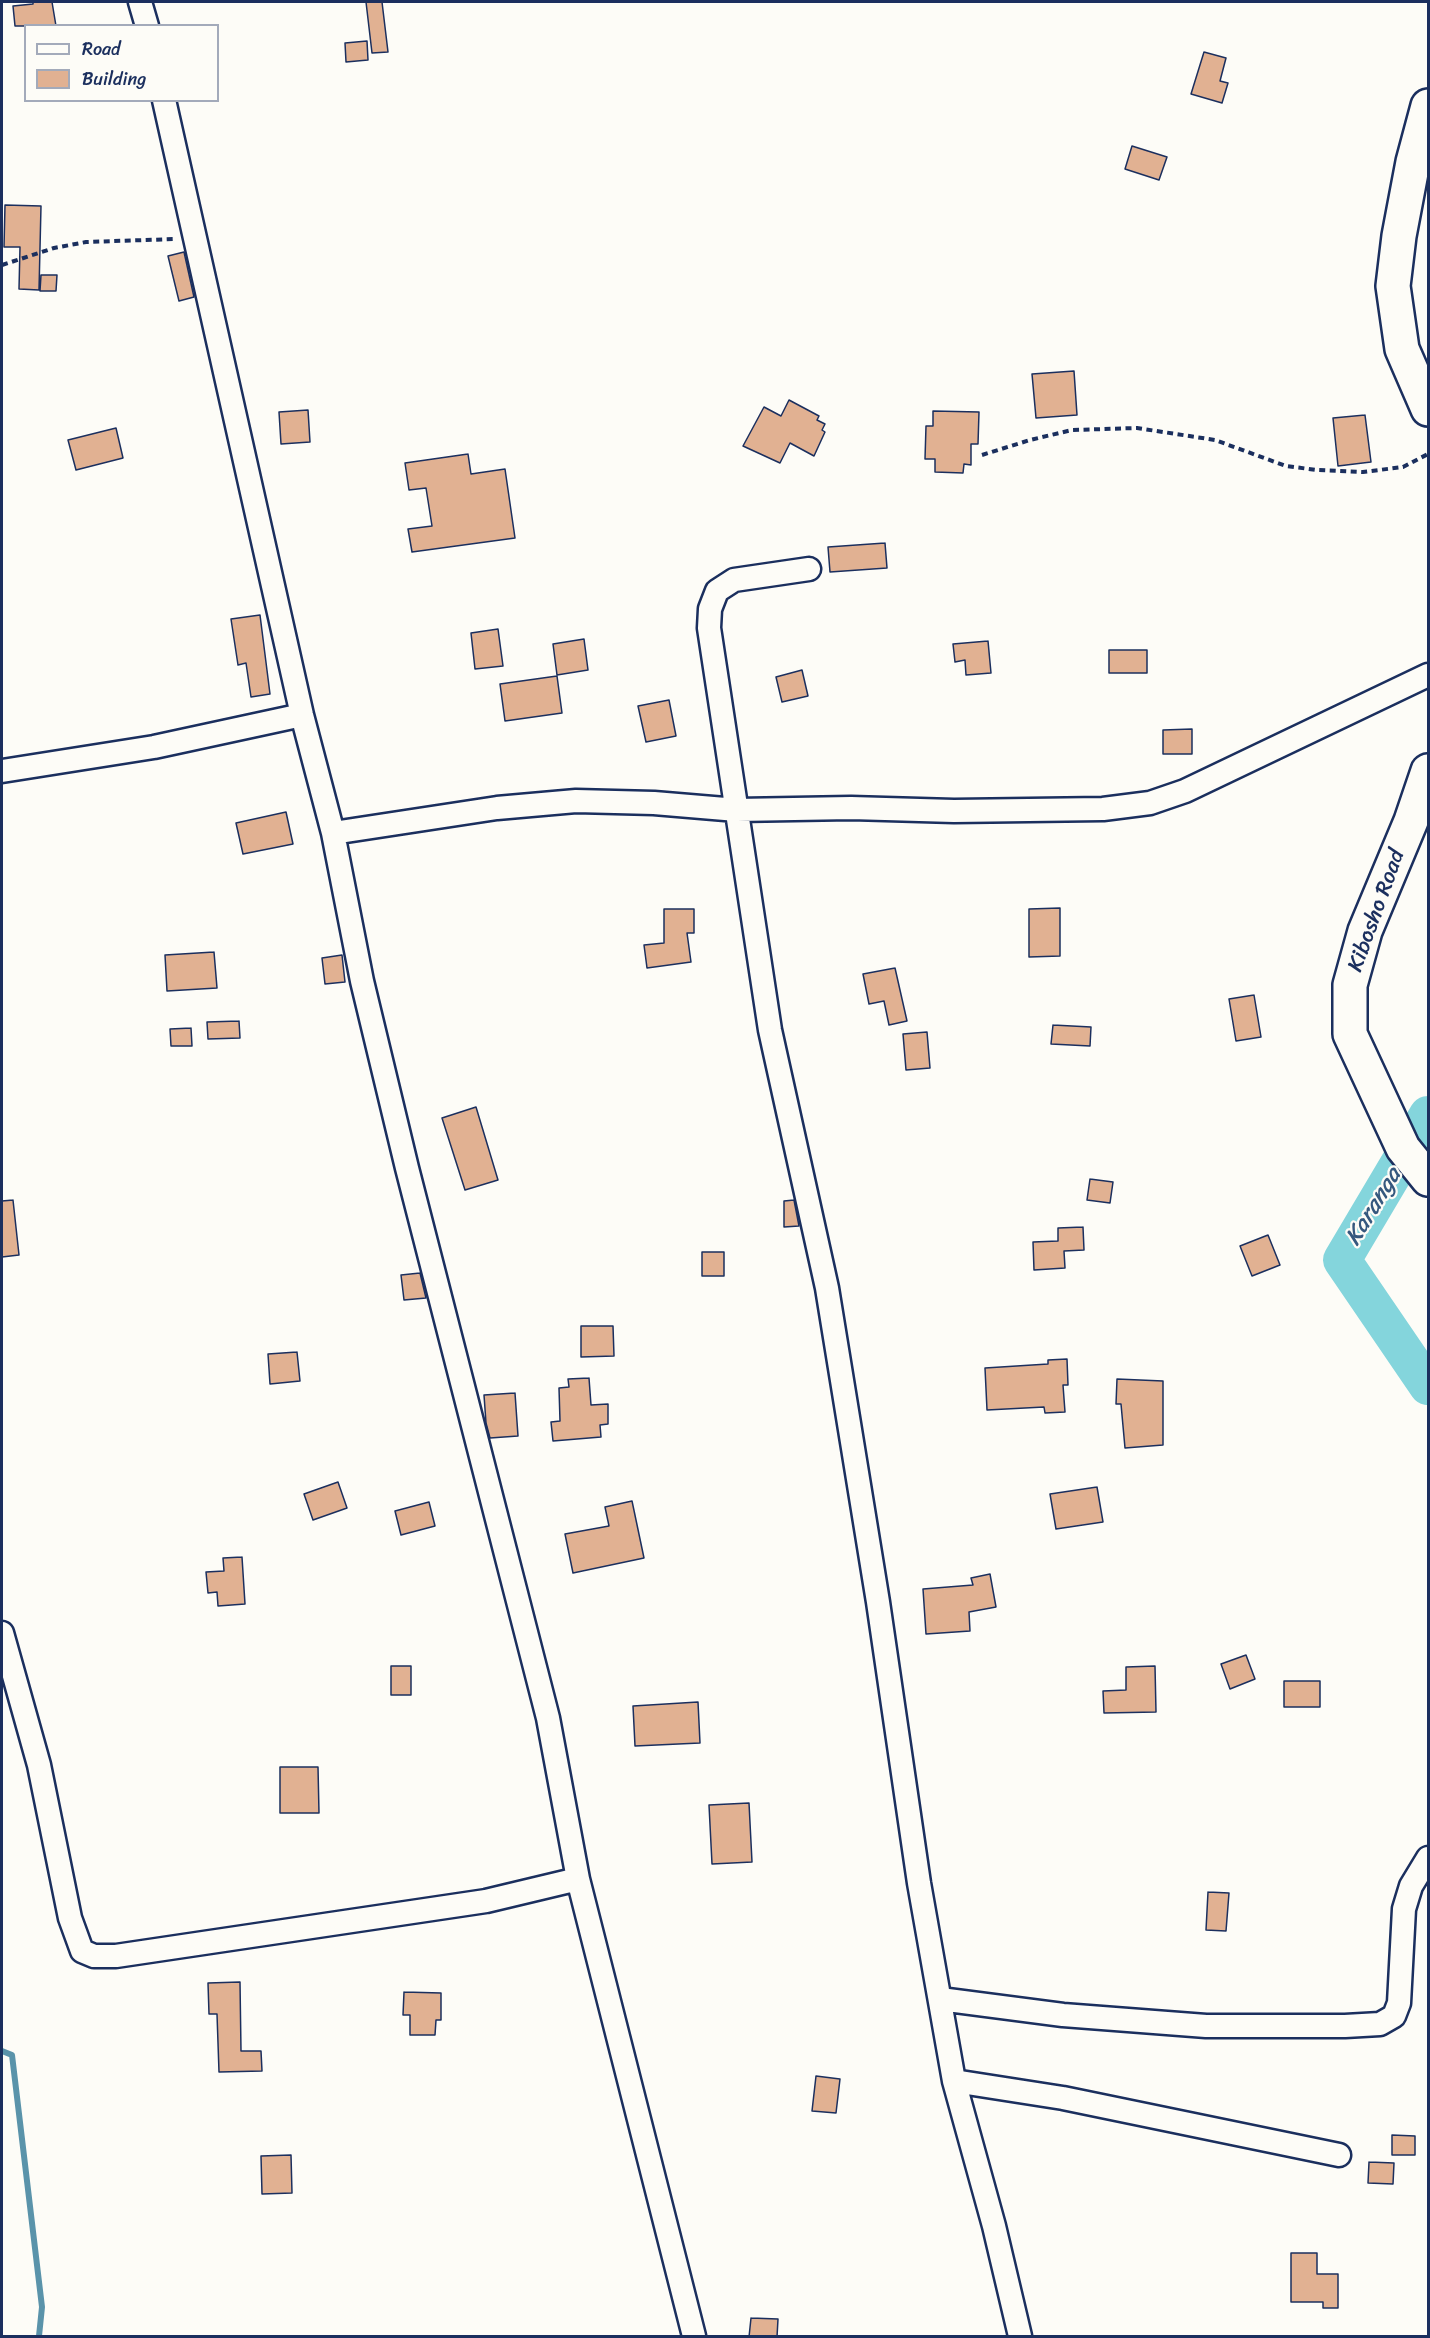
<!DOCTYPE html>
<html>
<head>
<meta charset="utf-8">
<style>
  body { margin:0 }
  #map { position:relative; width:1430px; height:2338px; overflow:hidden; background:#fdfcf7; font-family:Sriracha,sans-serif }
  canvas { display:block }
  .frame { position:absolute; inset:0; border:3px solid #1b2f5e; pointer-events:none }
  .legend { position:absolute; left:24px; top:24px; width:195px; height:78px; box-sizing:border-box; background:#fdfcf7; border:2px solid #a3aaba; margin:0; padding:8px 10px; list-style:none; font-size:18px; color:#1b2f5e }
  .legend li { display:flex; align-items:center; gap:12px; height:30px }
  .legend b { width:30px; border:2px solid #a3aaba }
</style>
</head>
<body>
<div id="map">
<canvas width="1430" height="2338"></canvas>
<div class="frame"></div>
<ul class="legend">
<li><b style="height:8px;background:#fdfcf7"></b>Road</li>
<li><b style="height:16px;background:#e1b192"></b>Building</li>
</ul>
</div>
<script>
const ctx = document.querySelector('canvas').getContext('2d');
ctx.lineJoin = 'round';
const toPath = rows => new Path2D(rows.map(r => 'M' + r).join(''));
function trace(path, color, width, dash) { ctx.strokeStyle = color; ctx.lineWidth = width; ctx.lineCap = dash ? 'butt' : 'round'; ctx.setLineDash(dash || []); ctx.stroke(path); }
function fill(path, color) { ctx.fillStyle = color; ctx.fill(path, 'evenodd'); }
function drawText(font, color, halo, rows, align = 'center') {
  ctx.font = font + ' Sriracha,sans-serif'; ctx.lineWidth = 4.5; ctx.setLineDash([]); ctx.textBaseline = 'middle'; ctx.strokeStyle = halo; ctx.fillStyle = color; for (const [text, x, y, turn = 0] of rows) {
    ctx.save(); ctx.translate(x, y); ctx.rotate((+turn || 0) * Math.PI / 180); ctx.textAlign = isNaN(turn) ? turn : align; if (halo) ctx.strokeText(text, 0, 0); ctx.fillText(text, 0, 0); ctx.restore();
  }
}
const stream = toPath([
  [2,2051,12,2055,42,2307,39,2336]
]);
const river = toPath([
  [1428,1115,1342,1260,1428,1386]
]);
const building = toPath([
  [33,2,52,2,56,26,15,26,13,6,33,4,33,2],
  [366,2,382,2,388,52,372,53,366,2],
  [367,41,368,60,346,62,345,43,367,41],
  [1204,52,1226,58,1220,81,1228,83,1222,103,1191,94,1204,52],
  [1132,146,1167,157,1159,180,1125,169,1132,146],
  [5,205,41,206,39,290,19,289,20,247,4,247,5,205],
  [184,252,194,297,179,301,168,256,184,252],
  [41,275,57,275,56,291,40,291,41,275],
  [1074,371,1077,415,1036,418,1032,374,1074,371],
  [789,400,819,416,817,420,825,424,822,430,825,432,814,456,790,443,780,463,743,446,764,407,781,416,789,400],
  [308,410,310,442,281,444,279,412,308,410],
  [933,411,979,412,978,444,971,444,971,465,964,464,963,473,935,472,935,459,925,459,926,426,933,426,933,411],
  [1365,415,1371,462,1338,466,1333,418,1365,415],
  [116,428,123,458,76,470,68,440,116,428],
  [468,454,471,474,505,469,515,538,412,552,408,529,432,526,426,488,409,490,405,463,468,454],
  [885,543,887,568,830,572,828,547,885,543],
  [260,615,270,694,251,697,246,663,238,665,231,619,260,615],
  [498,629,503,666,475,669,471,633,498,629],
  [584,639,588,670,557,675,553,644,584,639],
  [988,641,991,673,966,675,965,660,955,662,953,644,988,641],
  [1109,650,1147,650,1147,673,1109,673,1109,650],
  [802,670,808,696,782,702,776,677,802,670],
  [557,676,562,713,505,721,500,684,557,676],
  [669,700,676,736,646,742,638,706,669,700],
  [1192,729,1192,754,1163,754,1163,730,1192,729],
  [286,812,293,844,243,854,236,823,286,812],
  [1060,908,1060,956,1029,957,1029,909,1060,908],
  [664,909,694,909,694,933,687,933,691,962,647,968,644,945,664,943,664,909],
  [214,952,217,988,167,991,165,955,214,952],
  [342,955,345,982,325,984,322,958,342,955],
  [895,968,907,1021,889,1025,884,1001,869,1004,863,974,895,968],
  [1254,995,1261,1037,1236,1041,1229,999,1254,995],
  [239,1021,240,1038,208,1039,207,1022,239,1021],
  [1053,1025,1091,1027,1090,1046,1051,1044,1053,1025],
  [191,1028,192,1046,171,1046,170,1029,191,1028],
  [927,1032,930,1068,906,1070,903,1034,927,1032],
  [476,1107,498,1180,465,1190,442,1118,476,1107],
  [1090,1179,1113,1182,1110,1203,1087,1200,1090,1179],
  [13,1200,19,1255,2,1257,2,1201,13,1200],
  [794,1200,799,1226,784,1227,784,1201,794,1200],
  [1083,1227,1084,1250,1064,1251,1065,1268,1034,1270,1033,1242,1058,1241,1058,1228,1083,1227],
  [1268,1235,1280,1265,1252,1276,1240,1246,1268,1235],
  [702,1252,724,1252,724,1276,702,1276,702,1252],
  [420,1273,426,1298,404,1300,401,1275,420,1273],
  [581,1326,613,1326,614,1356,581,1357,581,1326],
  [297,1352,300,1381,270,1384,268,1354,297,1352],
  [1067,1359,1068,1385,1063,1385,1065,1412,1045,1413,1044,1407,987,1410,985,1368,1048,1364,1048,1360,1067,1359],
  [589,1378,591,1405,608,1404,608,1424,600,1425,601,1437,553,1441,551,1422,560,1421,559,1388,569,1387,568,1379,589,1378],
  [1117,1379,1163,1381,1163,1445,1125,1448,1121,1404,1116,1404,1117,1379],
  [515,1393,518,1436,490,1438,486,1423,484,1395,515,1393],
  [338,1482,347,1508,313,1520,304,1494,338,1482],
  [1097,1487,1103,1522,1056,1529,1050,1494,1097,1487],
  [632,1501,644,1558,573,1573,565,1534,609,1526,605,1507,632,1501],
  [429,1502,435,1526,401,1535,395,1511,429,1502],
  [242,1557,245,1604,218,1606,217,1592,208,1593,206,1572,224,1571,223,1558,242,1557],
  [990,1574,996,1607,969,1612,970,1631,926,1634,923,1589,973,1585,971,1578,990,1574],
  [1246,1655,1255,1679,1230,1689,1221,1664,1246,1655],
  [391,1666,411,1666,411,1695,391,1695,391,1666],
  [1155,1666,1156,1712,1104,1713,1103,1691,1126,1690,1126,1667,1155,1666],
  [1284,1681,1320,1681,1320,1707,1284,1707,1284,1681],
  [698,1702,700,1743,635,1746,633,1706,698,1702],
  [280,1767,318,1767,319,1813,280,1813,280,1767],
  [749,1803,752,1862,712,1864,709,1805,749,1803],
  [1208,1892,1229,1893,1226,1931,1206,1930,1208,1892],
  [240,1982,241,2051,261,2051,262,2071,219,2072,217,2014,209,2014,208,1983,240,1982],
  [404,1992,441,1993,441,2020,436,2020,435,2035,410,2035,410,2015,403,2015,404,1992],
  [816,2076,840,2079,836,2113,812,2111,816,2076],
  [1392,2135,1415,2136,1415,2155,1392,2155,1392,2135],
  [291,2155,292,2193,262,2194,261,2156,291,2155],
  [1369,2162,1394,2163,1393,2184,1368,2183,1369,2162],
  [1291,2253,1317,2253,1317,2274,1338,2274,1338,2308,1323,2308,1323,2302,1291,2302,1291,2253],
  [751,2318,778,2319,777,2337,749,2337,751,2318]
]);
const path = toPath([
  [2,265,54,248,86,242,175,239],
  [982,455,1030,440,1072,430,1137,428,1215,440,1286,466,1317,470,1363,472,1403,467,1428,454]
]);
const minor = toPath([
  [140,2,147,26],
  [164,100,302,715,333,833,362,981,407,1168,548,1718,578,1879,694,2336],
  [809,569,734,580,717,591,710,609,709,628,770,1030,827,1288,878,1602,919,1883,954,2081,994,2226,1020,2336],
  [2,771,154,747,302,715],
  [333,833,497,808,576,801,654,803,737,810,851,808,954,811,1103,809,1150,803,1185,791,1428,675],
  [2,1633,39,1765,70,1918,82,1951,94,1956,116,1956,486,1901,578,1879],
  [940,1999,1063,2015,1206,2026,1345,2026,1380,2024,1394,2016,1399,2003,1404,1909,1411,1886,1428,1858],
  [954,2081,1063,2098,1339,2155]
]);
const secondary = toPath([
  [1428,106,1413,162,1399,236,1393,286,1402,349,1428,409],
  [1428,771,1411,821,1365,931,1350,985,1350,1034,1403,1148,1428,1179]
]);
const streetNames = [
  ["Kibosho Road",1377,911,-70]
];
const waterNames = [
  ["Karanga",1374,1207,-59]
];
trace(stream, '#5a93aa', 6);
trace(river, '#84d5dc', 38);
fill(building, '#e1b192');
trace(building, '#1b2f5e', 1.5);
trace(minor, '#1b2f5e', 27);
trace(secondary, '#1b2f5e', 38);
trace(path, '#1b2f5e', 4, [6, 4.5]);
trace(minor, '#fdfcf7', 22);
trace(secondary, '#fdfcf7', 33);
drawText('22px', '#1b2f5e', '#fdfcf7', streetNames);
drawText('italic 24px', '#35587e', '#fdfcf7', waterNames);
</script>
</body>
</html>
